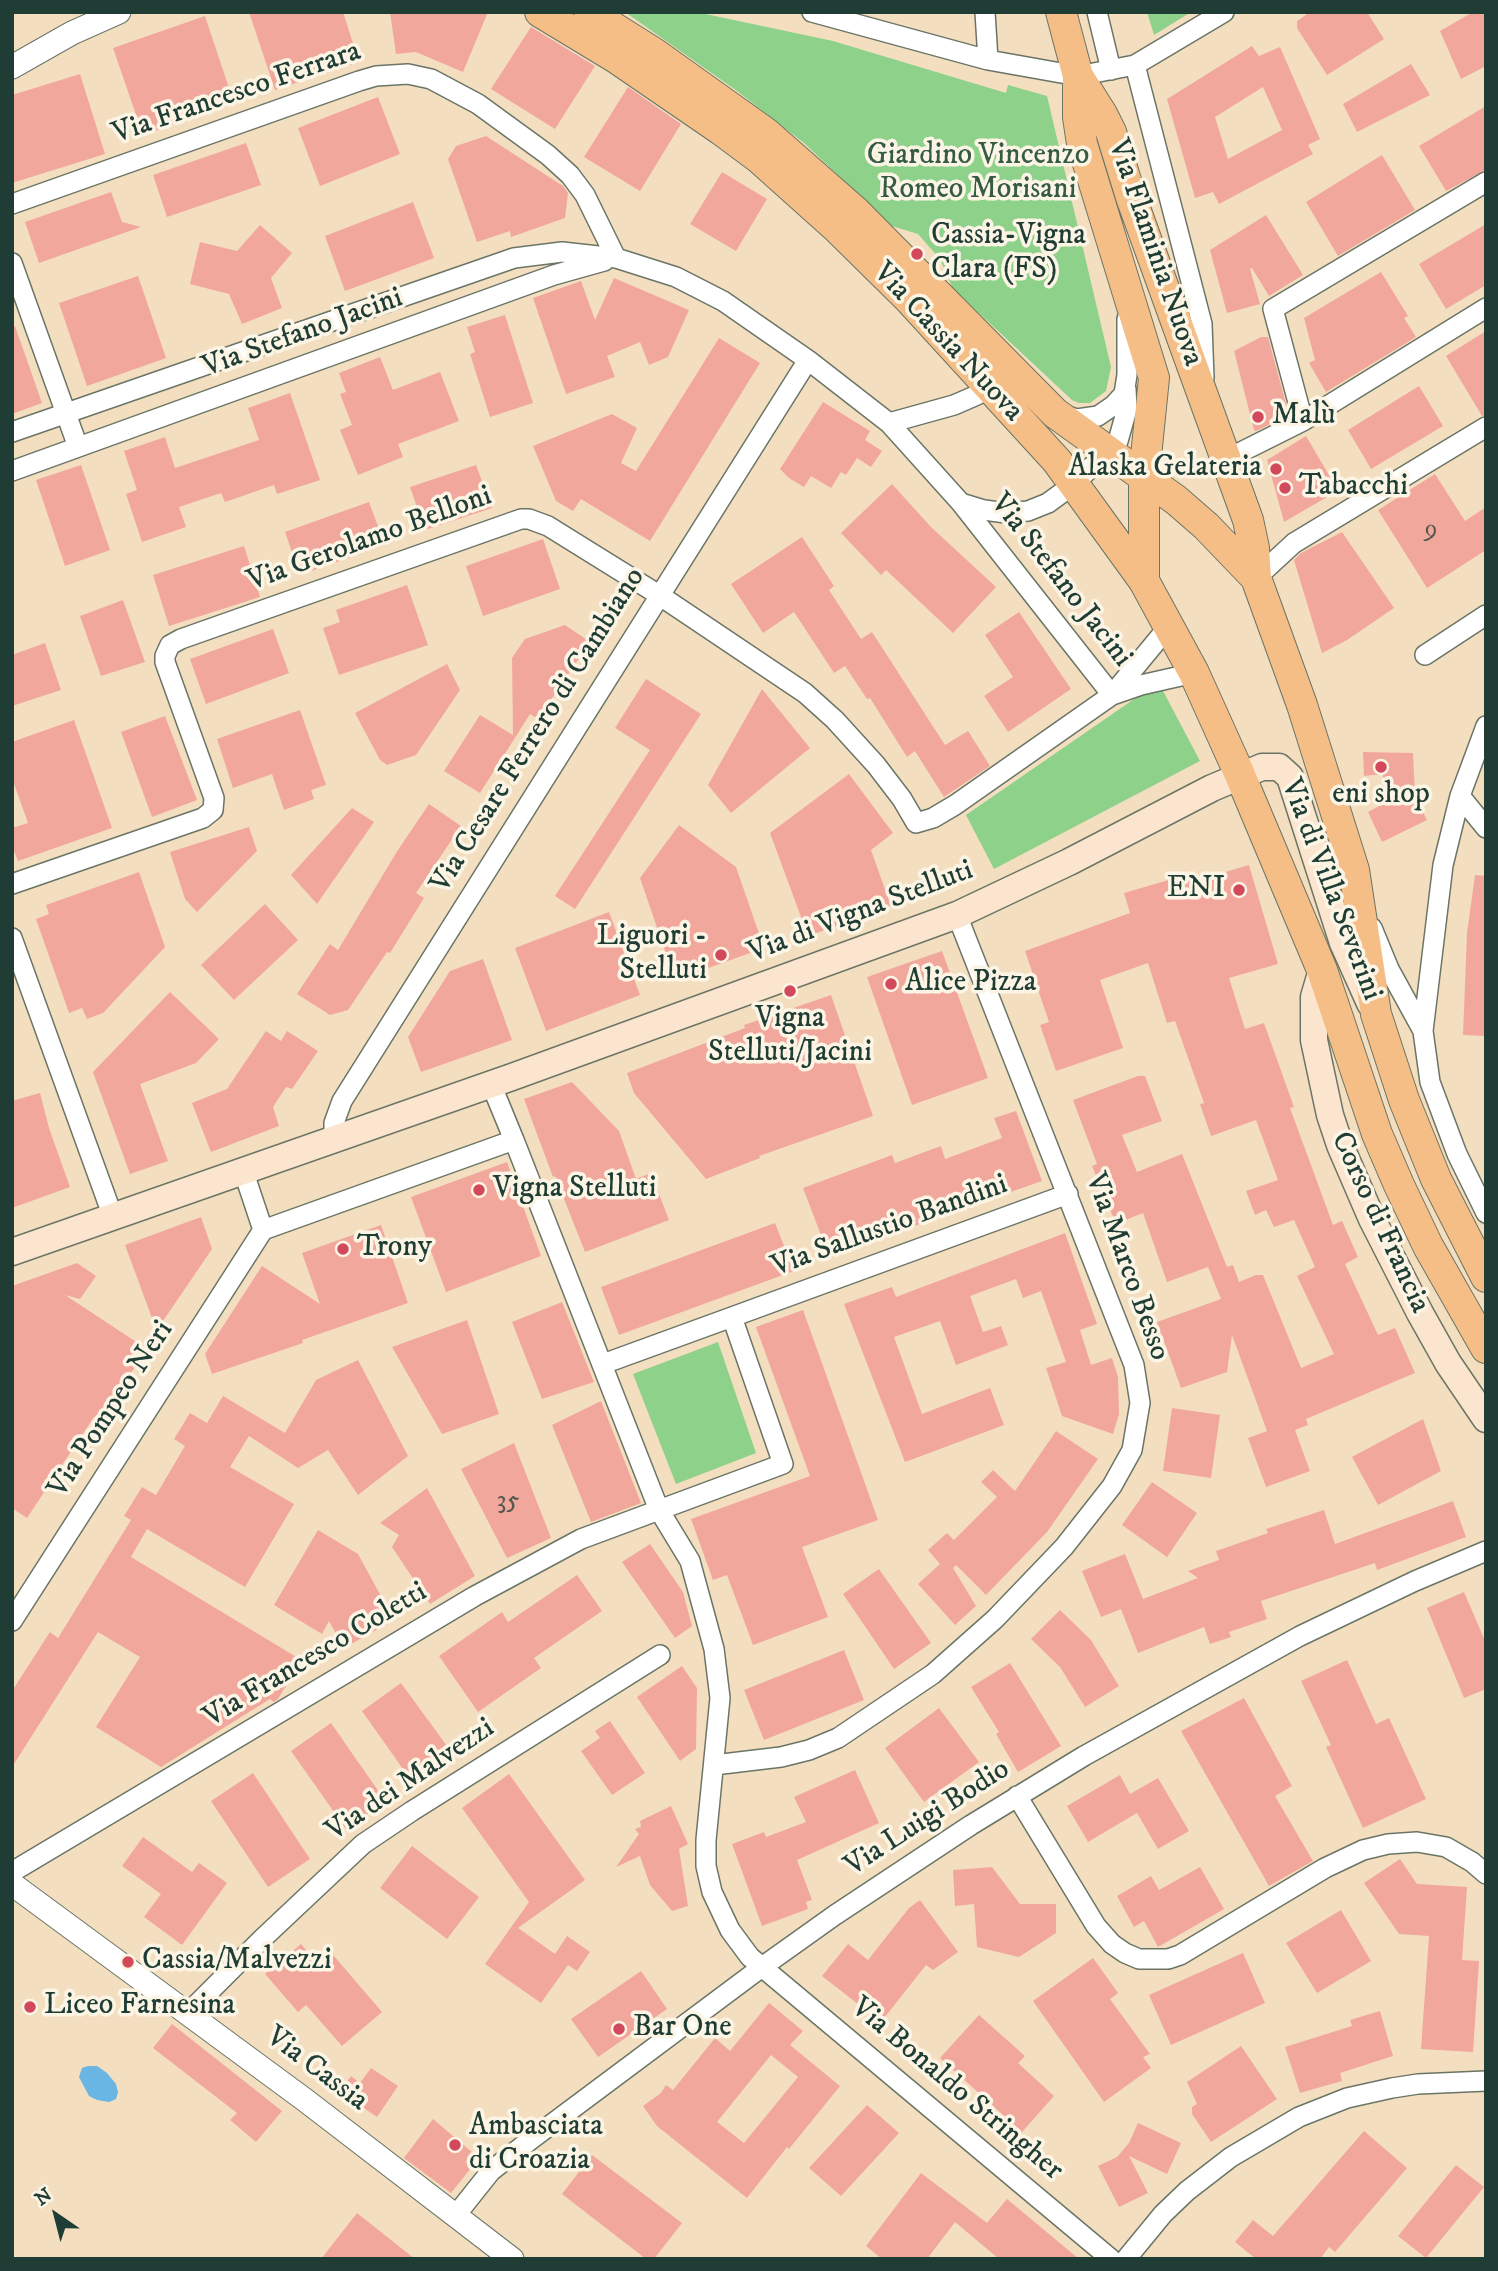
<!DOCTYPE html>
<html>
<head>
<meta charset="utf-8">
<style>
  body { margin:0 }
  #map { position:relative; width:1498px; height:2271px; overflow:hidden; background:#f4dec0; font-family:"IM FELL DW Pica",serif }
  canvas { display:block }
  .frame { position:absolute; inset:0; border:14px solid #1f3d34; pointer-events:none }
  .north { position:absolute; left:21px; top:2180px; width:70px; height:70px; -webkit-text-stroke:5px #fcf5e5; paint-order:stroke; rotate:325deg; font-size:19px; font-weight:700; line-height:28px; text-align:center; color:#1f3d34 }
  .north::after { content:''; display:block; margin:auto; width:24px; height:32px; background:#1f3d34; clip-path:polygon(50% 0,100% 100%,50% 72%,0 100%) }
</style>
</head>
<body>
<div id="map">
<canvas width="1498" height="2271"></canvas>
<div class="frame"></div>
<div class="north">N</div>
</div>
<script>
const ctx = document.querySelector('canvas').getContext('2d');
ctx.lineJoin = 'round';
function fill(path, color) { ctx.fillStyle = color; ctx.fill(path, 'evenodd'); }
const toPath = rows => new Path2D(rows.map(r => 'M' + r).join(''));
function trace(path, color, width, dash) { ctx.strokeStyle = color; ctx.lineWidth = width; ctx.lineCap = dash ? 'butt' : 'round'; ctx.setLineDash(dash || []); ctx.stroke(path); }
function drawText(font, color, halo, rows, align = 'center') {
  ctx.font = font + ' "IM FELL DW Pica",serif'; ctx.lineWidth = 7; ctx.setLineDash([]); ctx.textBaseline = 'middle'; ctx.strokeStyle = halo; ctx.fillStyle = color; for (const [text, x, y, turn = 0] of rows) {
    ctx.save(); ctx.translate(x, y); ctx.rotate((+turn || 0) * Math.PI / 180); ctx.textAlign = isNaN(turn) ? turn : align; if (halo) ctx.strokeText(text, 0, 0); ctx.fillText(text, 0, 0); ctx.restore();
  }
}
const green = toPath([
  [625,12,696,12,833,41,1006,93,1008,85,1047,96,1111,367,1106,391,1090,403,1079,403,1072,400,953,289,940,259,918,234,892,226,804,143,737,91],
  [1147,12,1191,12,1154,35],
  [1162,689,1200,761,994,869,966,815,1137,697],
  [718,1342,756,1453,676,1484,633,1374]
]);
const water = toPath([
  [88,2066,97,2066,107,2073,116,2084,118,2092,116,2099,109,2102,97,2100,89,2096,79,2077,82,2068]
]);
const building = toPath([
  [249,12,343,12,359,62,275,90],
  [390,12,488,12,463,72,416,52,396,54],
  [1310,12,1367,12,1384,39,1327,75,1297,28,1297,21],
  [1473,12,1486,12,1486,66,1461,79,1440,31],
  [205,16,234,103,143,135,113,48],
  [531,27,595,66,555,129,491,89],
  [1252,46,1259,56,1280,47,1320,139,1308,145,1313,154,1219,204,1213,192,1195,198,1167,99],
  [1263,87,1282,130,1228,159,1215,117],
  [1411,64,1430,95,1357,132,1343,104],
  [80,74,105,154,12,183,12,95],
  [628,87,681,124,640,191,584,157],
  [378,97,400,154,320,186,298,128],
  [1486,106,1486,170,1446,191,1419,146],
  [486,136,563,186,568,193,565,218,511,237,510,231,477,242,448,159,456,146],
  [246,143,261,185,167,217,153,175],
  [1382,155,1415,210,1338,256,1306,202],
  [722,172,767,199,736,251,690,224],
  [111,192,122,222,141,227,39,263,25,222],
  [413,202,434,258,345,291,325,236],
  [1266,215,1303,275,1269,296,1252,268,1250,269,1260,304,1227,313,1210,250],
  [1486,224,1486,285,1446,309,1419,264],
  [260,225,292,253,271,278,282,308,242,324,229,294,190,284,200,242,237,251],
  [1381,272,1408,316,1404,318,1416,337,1326,392,1309,363,1315,360,1304,318],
  [138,276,166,358,87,386,59,303],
  [614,278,689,310,668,357,649,365,640,342,607,356,615,377,566,394,533,298,581,281,595,320],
  [505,315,533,403,490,417,470,354,475,352,467,327],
  [12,326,15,326,42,403,12,414],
  [1486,331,1486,415,1482,416,1446,356],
  [1261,337,1268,337,1289,415,1256,431,1254,430,1234,351],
  [719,338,760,363,650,541,581,499,573,511,556,501,533,446,612,414,637,428,621,463,636,471],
  [380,357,393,390,440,372,459,421,398,444,403,457,358,475,340,430,352,425,340,394,346,392,339,373],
  [1419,386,1443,426,1371,469,1348,430],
  [290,393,320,480,277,494,274,485,225,502,221,493,179,507,186,527,142,542,126,494,137,490,124,451,165,437,175,468,259,440,248,408],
  [823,402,870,431,865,440,882,451,871,467,857,458,846,475,841,472,831,488,811,476,804,487,789,478,780,469],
  [1306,436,1336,487,1332,490,1334,493,1284,522,1267,460],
  [81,465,110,550,65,566,36,480],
  [476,465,492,508,425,530,410,487],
  [1435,474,1465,521,1486,507,1486,550,1427,588,1378,510],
  [892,484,931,527,996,587,953,633,886,570,881,575,841,533],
  [369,502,385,545,300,575,285,532],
  [1342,532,1394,608,1347,640,1322,653,1294,560,1301,553],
  [802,537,834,586,829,590,861,639,872,632,945,745,968,731,990,766,944,797,915,751,907,757,870,698,867,699,845,666,834,673,794,612,763,633,731,584],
  [543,539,560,589,483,616,466,566],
  [244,546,260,597,169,626,153,575],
  [407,585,428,645,339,675,323,628,340,622,336,610],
  [123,600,145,662,101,676,80,616],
  [1019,612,1071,689,1008,732,984,696,1013,677,985,635],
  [565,625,590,642,538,719,530,714,480,793,444,771,480,715,513,735,512,658,525,639],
  [273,629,289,673,206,704,190,659],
  [45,643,61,690,12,706,12,655],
  [447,664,460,690,416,755,387,765,380,760,355,713],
  [646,679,701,714,575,909,555,896,650,750,615,728],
  [762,689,810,748,731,813,708,785],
  [300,710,326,785,311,790,314,799,284,810,272,774,233,788,217,739],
  [165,716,197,800,152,817,121,732],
  [74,720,112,828,18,861,12,846,12,828,28,823,12,778,12,742],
  [1363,752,1413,753,1415,796,1427,820,1382,842,1368,812,1383,804,1383,774,1364,776],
  [849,774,893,833,871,850,891,906,808,936,770,833],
  [429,804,461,826,416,893,424,898,390,953,387,952,348,1010,330,1015,297,994,330,944,338,950,396,853],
  [352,808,374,822,317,904,291,875],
  [679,825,736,867,764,948,675,980,640,878],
  [249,827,257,851,197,912,185,899,170,852],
  [1249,865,1278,964,1229,978,1245,1029,1264,1023,1294,1107,1290,1108,1333,1225,1342,1221,1358,1257,1345,1264,1378,1335,1395,1328,1415,1373,1306,1419,1308,1425,1295,1430,1310,1471,1266,1487,1248,1438,1267,1431,1232,1335,1227,1372,1181,1388,1157,1322,1221,1299,1208,1267,1167,1282,1143,1213,1116,1224,1092,1166,1097,1164,1073,1100,1138,1076,1145,1076,1162,1121,1122,1135,1137,1172,1182,1154,1227,1267,1233,1265,1239,1282,1256,1275,1263,1275,1301,1368,1334,1354,1297,1276,1315,1267,1294,1220,1274,1227,1266,1210,1255,1215,1246,1191,1278,1180,1256,1120,1211,1136,1200,1104,1204,1103,1175,1021,1167,1023,1148,963,1100,980,1123,1048,1056,1071,1040,1025,1049,1022,1025,951,1130,913,1124,893,1196,872,1198,880],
  [139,872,165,947,103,1013,87,1019,82,1008,69,1013,36,919,49,914,46,905],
  [1475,875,1486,876,1486,1036,1463,1035,1467,933],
  [265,904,298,940,234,1000,201,965],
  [609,912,640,995,546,1031,515,948],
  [942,951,988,1078,912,1105,867,977],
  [483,959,512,1040,421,1072,408,1037,450,971],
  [170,992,219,1039,196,1063,140,1084,168,1161,130,1174,93,1072],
  [831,995,873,1116,759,1156,760,1158,706,1179,634,1093,627,1073,745,1028,744,1025],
  [266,1031,281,1041,287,1031,318,1051,292,1089,286,1087,273,1107,279,1126,211,1152,192,1103,227,1089],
  [572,1082,619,1131,636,1179,651,1173,669,1220,585,1252,555,1176,553,1177,524,1099],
  [40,1093,49,1128,70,1187,12,1208,12,1101],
  [1016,1111,1042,1181,829,1256,803,1188,892,1155,895,1163,941,1146,945,1159,1002,1138,994,1118],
  [507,1162,541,1256,446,1292,411,1197],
  [201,1217,212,1249,163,1321,152,1318,125,1245],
  [775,1223,794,1271,619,1335,601,1287],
  [381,1225,408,1303,302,1340,303,1343,212,1374,205,1354,262,1266,320,1304,302,1253],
  [1065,1233,1097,1324,1080,1330,1091,1365,1112,1358,1118,1377,1119,1414,1113,1434,1062,1416,1046,1368,1066,1362,1041,1291,1023,1298,1016,1279,970,1296,983,1332,1001,1326,1008,1345,956,1365,940,1321,894,1337,922,1414,990,1388,1004,1425,905,1462,844,1304,892,1287,896,1297],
  [77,1263,96,1276,80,1299,65,1295,147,1349,99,1421,94,1417,27,1518,12,1508,12,1286],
  [562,1302,594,1382,542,1399,512,1322],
  [803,1310,878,1520,802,1547,828,1617,753,1645,727,1575,713,1580,691,1519,810,1476,756,1327],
  [467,1320,499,1414,442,1434,392,1347],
  [358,1360,408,1456,358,1495,328,1450,298,1468,249,1436,230,1467,294,1504,245,1587,147,1529,131,1557,298,1658,289,1663,295,1671,278,1699,274,1702,270,1699,161,1767,96,1727,140,1657,98,1632,12,1767,12,1691,50,1632,58,1638,131,1520,124,1516,142,1487,156,1495,185,1446,174,1439,190,1413,207,1423,223,1396,285,1433,316,1380],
  [601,1401,641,1503,591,1522,552,1425],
  [1172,1408,1220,1415,1211,1478,1163,1471],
  [1423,1419,1441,1471,1378,1505,1352,1457],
  [1056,1431,1098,1459,1047,1532,986,1595,956,1565,953,1568,976,1606,955,1625,918,1584,940,1564,928,1550,947,1533,954,1540,997,1497,981,1482,993,1470,1015,1491],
  [514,1443,551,1538,507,1558,461,1469],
  [1152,1482,1197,1513,1167,1557,1122,1525],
  [427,1488,475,1576,430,1604,392,1547,399,1535,380,1523],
  [1453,1501,1466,1537,1377,1570,1375,1563,1261,1601,1267,1619,1229,1632,1231,1637,1210,1644,1204,1627,1138,1653,1121,1609,1101,1617,1082,1571,1125,1554,1143,1599,1198,1578,1188,1571,1219,1560,1216,1551,1268,1533,1266,1529,1324,1510,1335,1544],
  [318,1530,358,1554,394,1620,344,1648,329,1621,322,1634,274,1605],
  [650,1544,683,1592,692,1626,675,1638,622,1562],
  [879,1569,931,1643,894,1669,843,1594],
  [577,1575,602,1611,534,1658,541,1668,478,1712,439,1656,502,1612,508,1622],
  [1464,1592,1486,1643,1486,1689,1464,1698,1427,1608],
  [1060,1610,1091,1640,1119,1686,1085,1707,1060,1667,1031,1639],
  [844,1650,864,1700,764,1740,744,1690],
  [1347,1660,1376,1724,1389,1718,1426,1799,1363,1828,1326,1747,1331,1745,1301,1681],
  [1010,1663,1061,1746,1018,1772,996,1734,999,1732,971,1687],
  [682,1666,697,1688,696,1749,680,1761,637,1697],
  [401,1683,455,1757,415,1786,362,1711],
  [1244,1698,1292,1786,1275,1796,1313,1861,1269,1886,1181,1731],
  [939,1708,979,1762,924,1802,885,1748],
  [610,1721,645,1773,612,1795,581,1751,600,1738,595,1731],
  [331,1723,386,1802,346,1829,291,1751],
  [855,1770,879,1823,797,1860,812,1900,806,1902,808,1909,762,1926,732,1844,764,1832,766,1837,806,1822,794,1797],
  [253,1773,310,1859,268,1887,211,1801],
  [509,1774,585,1880,518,1928,555,1954,567,1936,590,1952,577,1971,568,1965,541,2003,485,1964,529,1902,462,1808],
  [1120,1775,1130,1794,1158,1778,1189,1831,1158,1849,1137,1813,1088,1842,1067,1806],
  [671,1806,688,1844,679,1849,688,1906,672,1911,650,1885,640,1856,616,1867,639,1834,635,1829,641,1827,640,1821],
  [143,1837,192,1872,199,1863,227,1883,182,1945,144,1917,161,1894,122,1866],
  [412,1846,479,1897,447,1939,380,1888],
  [1400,1859,1417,1884,1467,1887,1462,1960,1479,1961,1473,2052,1421,2049,1429,1936,1399,1934,1364,1883],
  [992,1867,1020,1904,1056,1904,1056,1933,1019,1957,977,1947,974,1904,955,1906,953,1870],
  [1200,1867,1224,1909,1158,1947,1144,1921,1134,1927,1117,1896,1151,1876,1159,1890],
  [920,1900,958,1952,933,1970,926,1965,881,2022,822,1976,848,1944,868,1960,909,1908],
  [1341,1910,1371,1961,1317,1993,1286,1943],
  [301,1944,320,1967,334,1956,382,2012,342,2046,306,2005,298,2012,265,1974],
  [1243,1953,1265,2003,1171,2045,1149,1995],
  [1093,1958,1118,1993,1110,1999,1150,2054,1143,2057,1151,2068,1104,2102,1033,2001],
  [641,1971,667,2009,598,2057,571,2019],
  [769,2003,803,2031,790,2045,840,2086,789,2149,787,2147,747,2198,657,2126,643,2106,661,2093,666,2085,673,2090,715,2038,730,2051],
  [771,2055,798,2077,744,2143,717,2122],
  [1380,2011,1393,2056,1340,2073,1342,2081,1300,2093,1285,2047,1352,2026,1350,2020],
  [979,2015,1025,2056,1018,2063,1054,2096,1022,2132,940,2058],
  [172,2024,282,2111,256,2142,230,2120,237,2113,153,2048],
  [1241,2046,1277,2099,1211,2142,1192,2114,1192,2107,1197,2104,1187,2082],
  [371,2068,398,2086,377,2117,340,2092,351,2076,360,2083],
  [867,2105,899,2133,841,2196,809,2168],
  [433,2119,479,2158,451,2193,404,2158],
  [1138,2123,1181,2143,1167,2174,1129,2156,1148,2193,1119,2207,1098,2166,1117,2157,1129,2143],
  [1364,2131,1407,2168,1335,2252,1329,2247,1320,2259,1256,2259,1235,2242,1253,2220,1273,2236],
  [592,2155,682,2223,654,2259,646,2259,562,2194],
  [1456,2165,1484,2187,1426,2258,1398,2236],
  [921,2173,987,2223,1007,2199,1079,2259,999,2259,955,2222,927,2259,882,2259,866,2246],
  [357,2213,415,2259,321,2259]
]);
const minor = toPath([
  [812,12,988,60,1078,76,1135,65,1224,12],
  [985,12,988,60],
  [1097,12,1111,70],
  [1135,65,1202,324,1204,378],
  [12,204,359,81,376,76,408,74,431,79,478,104,548,155,570,175,585,195,616,258],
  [12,263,78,447],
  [1064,415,1077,419,1098,416,1114,405,1124,394,1127,375,1127,319],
  [1303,421,1273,309,1486,182],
  [889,423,954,405,977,395,990,386],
  [12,432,514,258,562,252,616,258,676,277,723,301,808,360,889,423,961,503,1112,695],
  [1227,459,1303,421,1486,308],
  [12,471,554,275,604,261],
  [961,503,984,510,1006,513,1028,511,1048,503,1074,484,1118,441,1127,409,1126,389],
  [1256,578,1294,543,1486,427],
  [1425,655,1486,615],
  [1112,695,1169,626],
  [1486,726,1460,796,1443,865,1423,1031,1430,1082,1457,1154,1486,1213],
  [1460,796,1486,828],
  [12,884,203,818,213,810,214,798,165,662,165,656,170,645,181,639,521,519,529,519,548,526,659,595,805,693,835,720,876,765,902,799,916,823,933,818,955,805,1112,695,1141,685,1194,673],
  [1372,928,1389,969,1423,1031],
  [12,938,113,1217],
  [334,1139,334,1123,342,1101,808,360],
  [514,1140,659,1510,783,1464,732,1317,603,1364],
  [243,1170,263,1230],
  [263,1230,514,1140,491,1084],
  [732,1317,1068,1194],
  [12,1621,263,1230],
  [714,1765,781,1757,809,1750,838,1738,933,1674,995,1619,1064,1547,1112,1486,1132,1450,1140,1403,1134,1365,957,915],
  [1017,1796,1096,1926,1112,1944,1125,1953,1139,1959,1168,1959,1180,1955,1325,1868,1363,1850,1388,1844,1417,1842,1446,1847,1472,1862,1486,1874],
  [12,1872,475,1596,581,1539,659,1510,690,1561,714,1649,720,1698,706,1840,706,1866,712,1892,730,1930,750,1957,762,1967,1111,2259],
  [188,2013,262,1939,363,1844,412,1811,660,1655],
  [456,2215,491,2171,529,2141,762,1967,835,1915,971,1825,1084,1756,1300,1636,1415,1581,1486,1551],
  [1126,2259,1163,2214,1187,2191,1231,2157,1299,2117,1347,2098,1392,2088,1418,2084,1486,2081]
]);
const tertiary = toPath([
  [12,67,72,33,119,12],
  [12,1884,305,2100,512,2259]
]);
const secondary = toPath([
  [1322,970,1314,997,1314,1040,1330,1115,1340,1145,1372,1219,1420,1313,1448,1363,1486,1419],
  [12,1252,512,1077,957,915,1069,862,1212,788,1262,767,1279,767,1290,777,1343,943,1370,1003]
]);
const primary = toPath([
  [540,12,616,58,721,130,760,159,837,228,907,297,1057,461,1144,581,1194,673,1240,775,1322,970,1377,1134,1399,1185,1428,1246,1486,1348],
  [589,12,654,53,766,133,856,212,1055,413,1176,500,1206,526,1256,578],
  [1061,12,1078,76,1078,117,1082,144,1154,378,1144,476,1144,581],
  [1078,76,1102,114,1111,132,1132,200,1248,520,1254,548,1256,578,1302,705,1354,870,1376,1014,1404,1100,1436,1179,1486,1277]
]);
const markers = [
  [917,254,7,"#d1495b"],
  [1258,417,7,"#d1495b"],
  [1276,469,7,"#d1495b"],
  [1285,488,7,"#d1495b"],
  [1381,767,7,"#d1495b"],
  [1239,890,7,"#d1495b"],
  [721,955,7,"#d1495b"],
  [891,984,7,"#d1495b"],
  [790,991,7,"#d1495b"],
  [479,1190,7,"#d1495b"],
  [343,1249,7,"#d1495b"],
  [128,1962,7,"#d1495b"],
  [30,2007,7,"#d1495b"],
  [619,2029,7,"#d1495b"],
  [455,2145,7,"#d1495b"]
];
const numberNames = [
  ["9",1431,531],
  ["35",508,1503]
];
const streetNames = [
  ["Via Francesco Ferrara",237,94,-19],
  ["Via Flaminia Nuova",1154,253,71],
  ["Via Stefano Jacini",303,334,-20],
  ["Via Cassia Nuova",947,343,47],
  ["Via Gerolamo Belloni",370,540,-20],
  ["Via Stefano Jacini",1060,581,52],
  ["Via Cesare Ferrero di Cambiano",539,731,-58],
  ["Via di Villa Severini",1330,890,69],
  ["Via di Vigna Stelluti",861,913,-21],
  ["Corso di Francia",1379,1223,65],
  ["Via Sallustio Bandini",890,1227,-20],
  ["Via Marco Besso",1126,1267,70],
  ["Via Pompeo Neri",112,1410,-57],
  ["Via Francesco Coletti",316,1656,-31],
  ["Via dei Malvezzi",411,1781,-34],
  ["Via Luigi Bodio",928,1819,-33],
  ["Via Cassia",316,2070,37],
  ["Via Bonaldo Stringher",956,2090,40]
];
const parkNames = [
  ["Giardino Vincenzo",978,157],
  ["Romeo Morisani",978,191]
];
const poiNames = [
  ["Cassia-Vigna",931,237],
  ["Clara (FS)",931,271],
  ["Malù",1272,417],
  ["Alaska Gelateria",1262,469,"right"],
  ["Tabacchi",1299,488],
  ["eni shop",1381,796,"center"],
  ["ENI",1225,890,"right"],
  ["Liguori -",707,938,"right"],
  ["Stelluti",707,972,"right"],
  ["Alice Pizza",905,984],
  ["Vigna",790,1020,"center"],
  ["Stelluti/Jacini",790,1054,"center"],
  ["Vigna Stelluti",493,1190],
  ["Trony",357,1249],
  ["Cassia/Malvezzi",142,1962],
  ["Liceo Farnesina",44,2007],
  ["Bar One",633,2029],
  ["Ambasciata",469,2128],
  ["di Croazia",469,2162]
];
fill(green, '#8ed18a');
fill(water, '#69b5e3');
fill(building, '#f2a79d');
trace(minor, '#6a7565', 22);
trace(tertiary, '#6a7565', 25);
trace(secondary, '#6a7565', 29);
trace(primary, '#6a7565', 32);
trace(minor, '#fff', 19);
trace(tertiary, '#fff', 23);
trace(secondary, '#fbe5cf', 26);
trace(primary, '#f6be87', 30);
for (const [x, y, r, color] of markers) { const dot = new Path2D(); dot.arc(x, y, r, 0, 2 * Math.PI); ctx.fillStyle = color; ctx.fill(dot); trace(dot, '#fcf5e5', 2.5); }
drawText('26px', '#54584e', null, numberNames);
drawText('30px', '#1f3d34', '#fcf5e5', streetNames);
drawText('30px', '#355b45', '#fcf5e5', parkNames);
drawText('30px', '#1f3d34', '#fcf5e5', poiNames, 'left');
</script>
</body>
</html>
